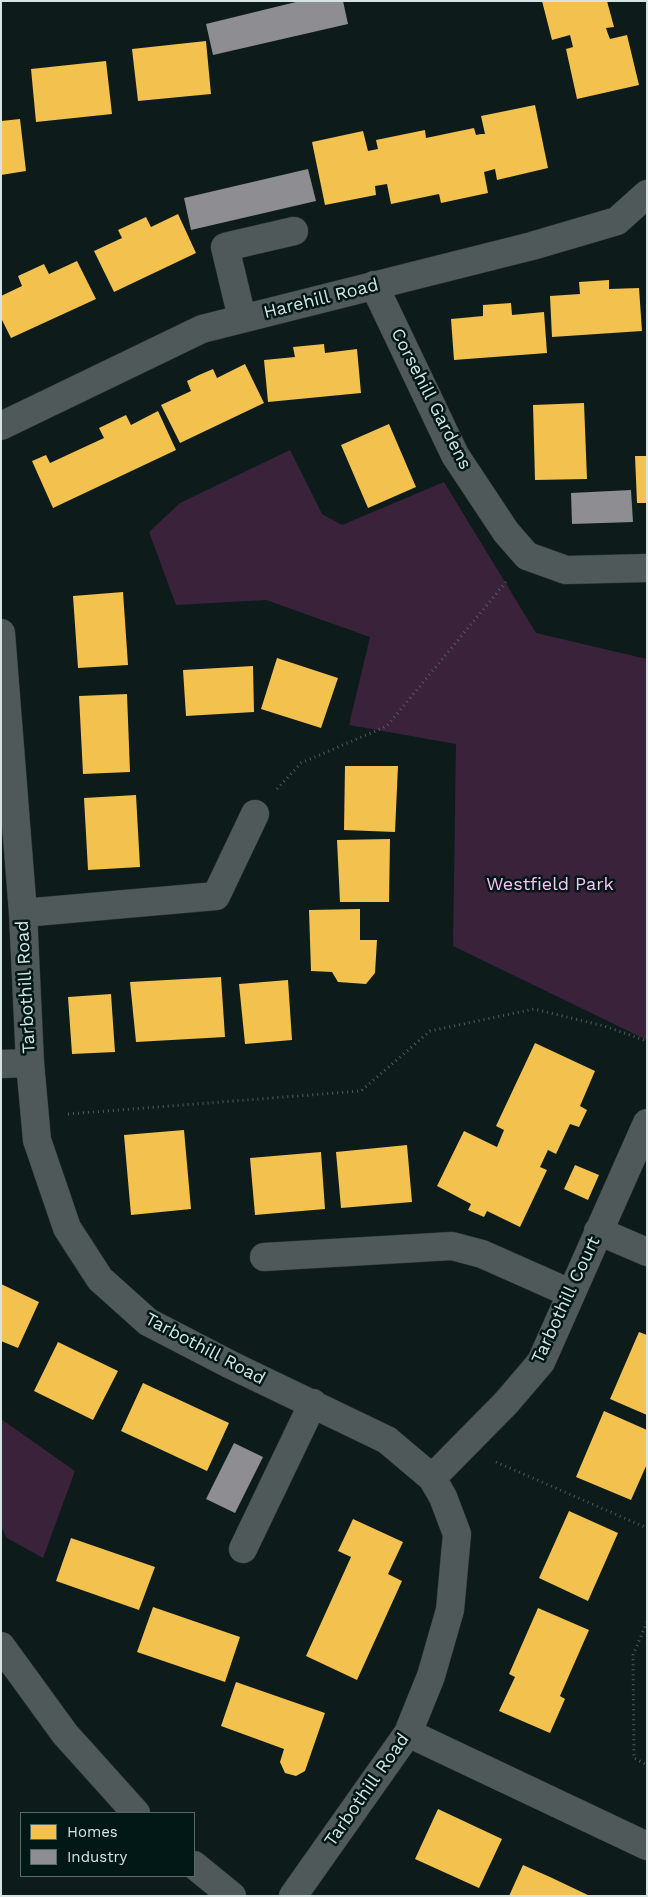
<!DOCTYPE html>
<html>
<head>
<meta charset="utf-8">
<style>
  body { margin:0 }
  #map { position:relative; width:648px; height:1897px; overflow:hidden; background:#0d1b1b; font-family:"Work Sans",sans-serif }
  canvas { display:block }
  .frame { position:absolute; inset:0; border:2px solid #d6e5e4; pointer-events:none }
  .legend { position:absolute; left:20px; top:1812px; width:175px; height:65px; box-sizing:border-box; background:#011817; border:1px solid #566a69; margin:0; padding:6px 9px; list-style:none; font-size:15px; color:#d6e5e4 }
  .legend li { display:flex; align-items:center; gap:10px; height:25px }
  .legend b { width:25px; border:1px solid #566a69 }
</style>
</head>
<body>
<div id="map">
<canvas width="648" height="1897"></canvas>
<div class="frame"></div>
<ul class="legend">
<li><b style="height:14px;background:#f2c14e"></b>Homes</li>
<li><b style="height:14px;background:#8d8d92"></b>Industry</li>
</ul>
</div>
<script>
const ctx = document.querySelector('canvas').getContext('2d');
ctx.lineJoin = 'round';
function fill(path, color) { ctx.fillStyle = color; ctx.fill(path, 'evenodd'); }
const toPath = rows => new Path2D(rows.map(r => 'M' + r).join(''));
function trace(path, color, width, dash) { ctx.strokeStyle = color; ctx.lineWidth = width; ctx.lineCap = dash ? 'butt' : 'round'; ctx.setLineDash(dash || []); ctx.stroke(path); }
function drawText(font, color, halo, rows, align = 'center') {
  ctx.font = font + ' "Work Sans",sans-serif'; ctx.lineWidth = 5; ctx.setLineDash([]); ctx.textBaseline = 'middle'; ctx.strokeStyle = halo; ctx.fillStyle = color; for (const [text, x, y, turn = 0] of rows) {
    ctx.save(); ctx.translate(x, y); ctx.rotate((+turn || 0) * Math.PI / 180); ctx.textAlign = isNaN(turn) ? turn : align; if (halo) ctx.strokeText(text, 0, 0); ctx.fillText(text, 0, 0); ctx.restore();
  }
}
const green = toPath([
  [290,450,322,514,342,525,444,482,536,633,647,659,647,1040,453,946,456,744,349,725,370,637,266,600,176,605,149,532,180,503],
  [1,1419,75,1471,43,1558,7,1538,1,1527]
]);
const homes = toPath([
  [542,1,607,1,614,27,606,28,608,34,610,39,627,35,639,85,577,99,566,49,573,47,570,35,552,40],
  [206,41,211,94,138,101,132,49],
  [106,61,112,114,36,122,31,69],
  [535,105,548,168,497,180,495,169,484,172,488,193,441,203,439,194,391,204,387,184,375,186,376,195,325,205,312,142,363,131,368,151,378,149,376,140,425,130,426,138,474,128,476,135,481,134,485,134,481,116],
  [20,119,26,171,1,175,1,121],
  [178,214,196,253,114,292,94,251,122,238,118,230,146,217,151,227],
  [77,261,96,299,11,338,1,318,1,296,22,286,18,276,44,264,49,274],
  [609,280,609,289,639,288,642,331,552,337,550,296,580,294,579,282],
  [511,303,512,315,544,312,547,353,454,360,451,319,483,316,483,305],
  [324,344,325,353,357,349,361,393,268,402,264,360,295,357,293,347],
  [245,364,264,403,180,443,161,405,191,391,187,381,199,375,213,369,217,378],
  [584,403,587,479,535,480,533,405],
  [158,411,176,450,53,508,32,461,46,455,50,463,104,438,99,428,126,415,131,425],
  [389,424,416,487,368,508,341,445],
  [635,456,647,456,647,503,637,503],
  [123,592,128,665,78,668,73,596],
  [277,658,338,678,321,728,261,709],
  [253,666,254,712,186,716,183,670],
  [127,694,130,772,83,774,79,696],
  [345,766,398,766,395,832,344,830],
  [136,795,140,867,88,870,84,798],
  [390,839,389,902,340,902,337,840],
  [360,909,360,940,377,940,375,973,366,984,338,982,332,972,311,971,309,910],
  [221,977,225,1037,136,1042,130,982],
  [288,980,292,1040,245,1044,239,984],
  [111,994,115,1052,72,1054,68,997],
  [535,1043,595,1071,580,1106,587,1110,579,1127,570,1124,556,1154,548,1150,540,1167,547,1170,520,1227,487,1211,484,1217,468,1210,471,1204,437,1186,464,1131,497,1147,504,1130,496,1126],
  [184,1130,191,1209,131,1215,124,1135],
  [407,1145,412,1202,341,1208,336,1152],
  [321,1152,325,1209,255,1215,250,1158],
  [575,1165,599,1175,588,1200,564,1189],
  [1,1284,39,1302,18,1348,1,1341],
  [639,1332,647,1335,647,1415,610,1399],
  [58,1342,118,1371,93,1420,34,1391],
  [143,1383,229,1423,207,1471,121,1431],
  [604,1411,647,1430,647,1464,631,1500,576,1477],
  [569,1511,618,1533,588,1601,539,1578],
  [353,1519,403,1542,388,1574,402,1581,357,1680,306,1656,351,1557,338,1551],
  [71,1538,155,1567,139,1610,56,1581],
  [153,1607,240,1637,225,1682,137,1652],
  [538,1608,589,1630,560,1696,565,1699,550,1733,499,1711,515,1677,509,1674],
  [236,1682,325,1713,305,1771,296,1776,285,1773,280,1762,284,1749,221,1726],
  [438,1809,502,1839,479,1888,415,1859],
  [523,1865,550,1877,590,1896,509,1896]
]);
const industry = toPath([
  [300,1,343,1,348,24,213,55,206,24],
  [308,169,316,201,191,230,184,198],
  [631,490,633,522,572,524,571,493],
  [234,1443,263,1457,235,1513,206,1499]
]);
const path = toPath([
  [277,789,301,763,387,726,506,582],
  [68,1114,361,1091,430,1031,534,1009,604,1026,647,1041],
  [496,1462,647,1528],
  [647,1622,633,1655,634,1758,647,1765]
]);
const minor = toPath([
  [374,285,455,455,506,532,527,556,566,570,647,568],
  [242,318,225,247,294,231],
  [1,426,202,329,532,246,617,221,647,194],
  [1,633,23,913,30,1063,37,1140,67,1228,100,1279,148,1322,231,1365,387,1440,432,1478,443,1497,457,1534,450,1610,431,1676,408,1733,293,1896],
  [23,913,216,896,255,814],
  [1,1064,30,1063],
  [598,1231,647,1252],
  [264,1257,452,1246,482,1254,570,1293],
  [432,1478,506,1403,541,1362,647,1123],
  [243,1549,313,1403],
  [1,1646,65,1734,136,1813],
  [408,1733,647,1846],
  [194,1865,232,1896]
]);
const streetNames = [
  ["Harehill Road",321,299,-14],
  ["Corsehill Gardens",431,399,63],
  ["Tarbothill Road",26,987,-93],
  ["Tarbothill Court",566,1300,-65],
  ["Tarbothill Road",205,1349,28],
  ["Tarbothill Road",367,1790,-55]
];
const parkNames = [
  ["Westfield Park",550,885]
];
fill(green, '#3a223b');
fill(homes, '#f2c14e');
fill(industry, '#8d8d92');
trace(minor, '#2d3636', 29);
trace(path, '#535c5c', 3, [1, 4]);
trace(minor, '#4f5959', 28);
drawText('18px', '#d6e5e4', '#011817', streetNames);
drawText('18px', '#fdc4f9', '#011817', parkNames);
</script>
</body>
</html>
